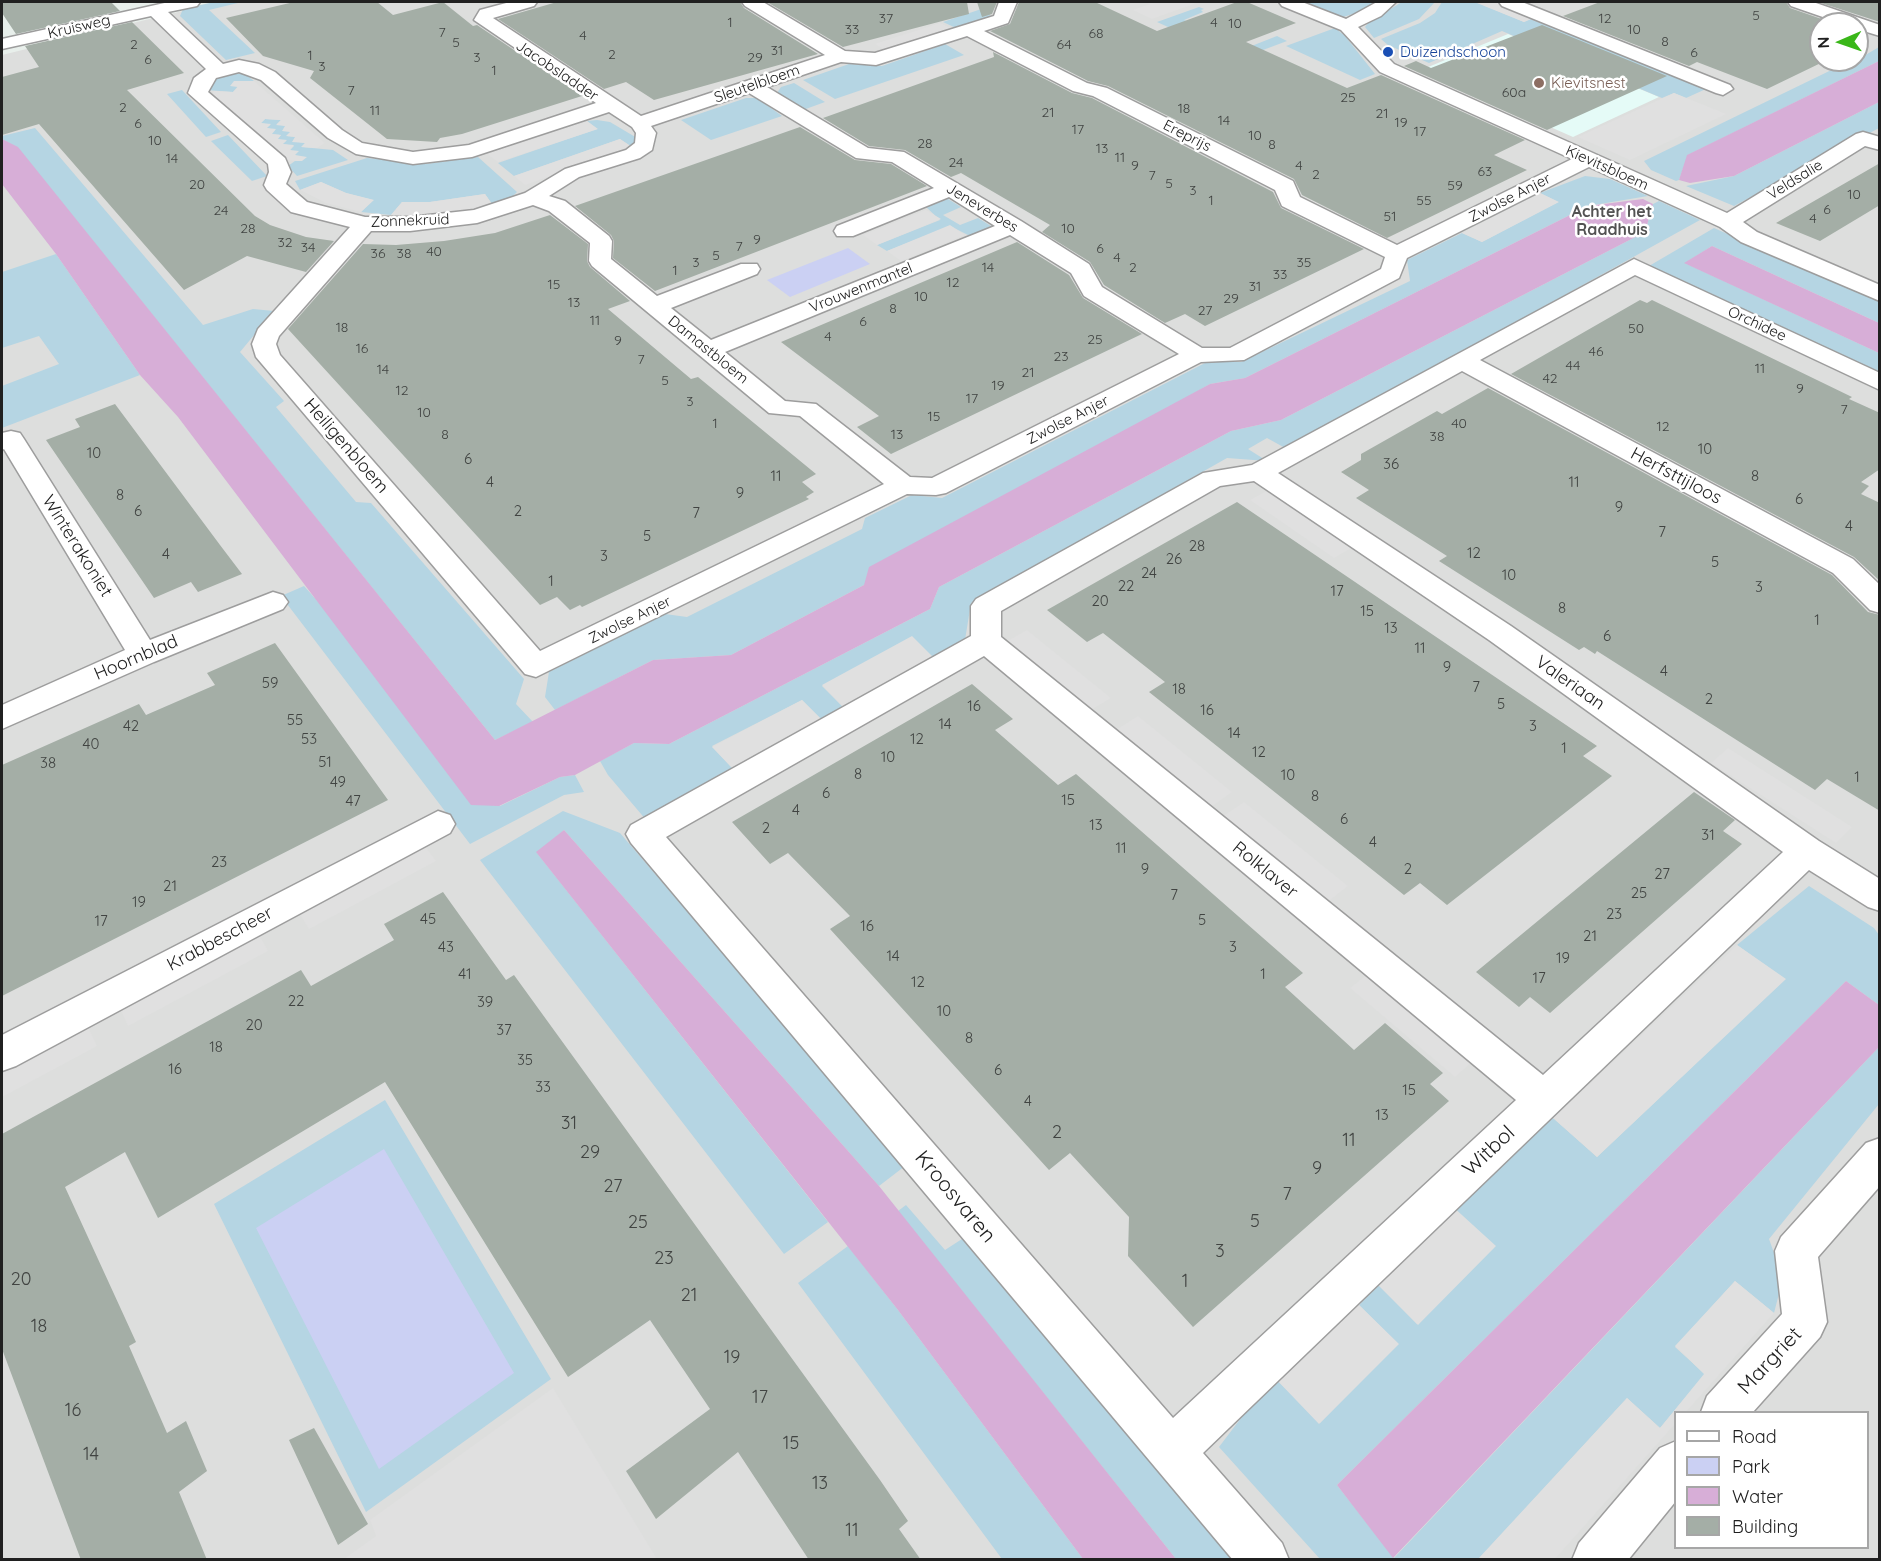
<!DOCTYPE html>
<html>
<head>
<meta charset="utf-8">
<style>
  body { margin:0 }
  #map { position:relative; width:1881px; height:1561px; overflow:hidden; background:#e8efeb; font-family:Quicksand,sans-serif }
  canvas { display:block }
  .frame { position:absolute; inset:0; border:3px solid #202020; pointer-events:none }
  .legend { position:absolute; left:1674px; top:1411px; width:195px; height:138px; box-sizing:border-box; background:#fff; border:2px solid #a6a6a6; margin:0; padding:8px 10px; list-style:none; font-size:18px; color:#202020 }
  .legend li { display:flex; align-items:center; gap:12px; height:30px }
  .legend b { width:30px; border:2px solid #a6a6a6 }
  .north { position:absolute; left:1809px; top:12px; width:60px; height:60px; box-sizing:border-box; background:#fff; border:2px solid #a6a6a6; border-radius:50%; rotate:268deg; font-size:16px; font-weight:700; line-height:24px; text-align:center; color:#202020 }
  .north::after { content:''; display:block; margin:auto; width:21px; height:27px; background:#3ab719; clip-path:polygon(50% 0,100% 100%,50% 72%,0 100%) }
</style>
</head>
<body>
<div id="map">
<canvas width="1881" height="1561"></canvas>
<div class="frame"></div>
<ul class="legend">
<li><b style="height:8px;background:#fff"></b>Road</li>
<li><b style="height:16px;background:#cbd0f3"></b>Park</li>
<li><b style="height:16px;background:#d7aed7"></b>Water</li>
<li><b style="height:16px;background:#a4aea6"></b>Building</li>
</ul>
<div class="north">N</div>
</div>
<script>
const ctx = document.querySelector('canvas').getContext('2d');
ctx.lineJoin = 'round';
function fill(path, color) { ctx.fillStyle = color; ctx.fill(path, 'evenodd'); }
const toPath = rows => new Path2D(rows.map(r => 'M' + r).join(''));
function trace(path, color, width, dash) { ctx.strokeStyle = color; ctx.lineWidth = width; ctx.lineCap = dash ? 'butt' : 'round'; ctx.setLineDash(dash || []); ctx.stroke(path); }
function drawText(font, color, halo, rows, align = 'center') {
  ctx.font = font + ' Quicksand,sans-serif'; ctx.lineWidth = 5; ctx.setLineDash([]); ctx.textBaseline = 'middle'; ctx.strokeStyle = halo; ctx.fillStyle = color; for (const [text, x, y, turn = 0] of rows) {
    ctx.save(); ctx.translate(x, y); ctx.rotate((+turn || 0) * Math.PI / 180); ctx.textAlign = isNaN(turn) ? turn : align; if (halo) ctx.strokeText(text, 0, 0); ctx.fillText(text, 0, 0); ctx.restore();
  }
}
const residential = toPath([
  [219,2,1879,2,1879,1559,2,1559,2,55],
  [1821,24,1857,24,1857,60,1821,60],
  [1676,1412,1868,1412,1868,1548,1676,1548]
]);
const education = toPath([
  [1508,34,1659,97,1573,137,1421,70]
]);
const grass = toPath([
  [214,2,242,2,209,10,255,53,226,60,180,16,183,9],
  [1300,2,1377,2,1365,10,1340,18],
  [1402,2,1435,2,1419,19,1374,38,1365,27,1369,22],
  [1442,2,1482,2,1478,3,1524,22,1530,19,1706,89,1686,98,1674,93,1662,98,1502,31,1429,63,1388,45,1381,39,1420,23,1435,13],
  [993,5,989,18,956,28,943,22],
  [1199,7,1204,9,1201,10,1203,12,1184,20,1249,47,1277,36,1287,41,1239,59,1157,22],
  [1335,28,1345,36,1375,74,1360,80,1286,46],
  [945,44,964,55,835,99,803,80,849,64,882,66],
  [1879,47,1879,61,1688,155,1679,180,1676,181,1651,170,1644,161,1852,60,1857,60],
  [230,74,245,74,254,81,234,81,238,86,233,92,206,90,213,78],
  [794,83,825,102,803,110,777,93,781,87],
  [182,90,221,132,206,137,167,94],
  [746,98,757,98,782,116,711,140,681,120],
  [1879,102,1879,128,1734,206,1686,186,1734,176],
  [265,119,281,120,277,124,286,126,291,132,287,136,296,137,293,141,305,143,302,147,333,150,348,160,297,176,288,166,295,161,302,161,290,150,294,146,282,144,286,141,277,139,281,135,271,134,275,130,266,128,270,125,261,123],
  [597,120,610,122,637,138,638,142,632,147,620,139,514,176,498,163,597,129,587,121],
  [35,128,203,325,253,309,274,311,240,352,284,401,276,407,356,502,371,503,524,679,516,704,533,722,495,740,18,148,2,139,2,136],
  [228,135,267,176,252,181,211,141],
  [478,157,517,192,513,196,492,204,485,194,430,202,402,202,391,215,361,212,373,200,346,193,321,182,300,190,295,181,367,158,426,164],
  [1585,176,1610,179,1648,196,1588,206,1245,378,1210,384,864,585,731,655,653,660,555,710,545,697,549,672,665,614,687,617,862,529,865,518,912,495,942,498,1207,362,1241,362,1410,281,1407,260,1462,233,1482,242,1558,202,1540,193],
  [948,199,961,207,943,215,960,225,978,218,991,226,970,236,950,226,887,251,877,245,940,220,926,207],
  [1659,201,1700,220,1287,449,1267,438,1248,449,1267,461,1227,458,971,603,965,640,933,657,822,686,843,707,821,719,802,700,712,746,732,768,647,821,608,775,600,761,634,743,669,744,930,609,939,587,1231,431,1281,420,1645,232,1653,204],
  [1714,228,1879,301,1879,323,1712,246,1685,263,1879,353,1879,374,1649,266],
  [56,254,140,375,2,428,2,386,59,364,39,336,2,348,2,272],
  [304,586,500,806,560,777,575,775,584,792,564,795,470,844,281,596],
  [563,811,620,833,905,1166,879,1186,564,830,537,853,828,1222,784,1254,480,860],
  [1809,886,1874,928,1879,935,1879,1005,1846,981,1337,1485,1394,1558,1879,1047,1879,1104,1769,1239,1783,1278,1774,1313,1735,1281,1675,1347,1705,1374,1660,1428,1627,1398,1478,1560,1320,1559,1219,1447,1273,1376,1320,1423,1398,1344,1359,1305,1378,1284,1417,1324,1451,1205,1553,1118,1597,1157,1785,979,1737,945],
  [385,1100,551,1379,366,1512,214,1204],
  [906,1205,945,1250,962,1239,1233,1559,1176,1559,898,1211],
  [848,1246,898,1310,1083,1559,1002,1559,798,1283]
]);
const park = toPath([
  [848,248,870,264,790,297,767,280],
  [384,1149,514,1373,379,1469,256,1228]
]);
const parking = toPath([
  [1145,2,1199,2,1152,19,1133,10,1150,4],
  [1482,2,1498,2,1536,17,1524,22,1477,3],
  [940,23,952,29,887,51,875,44],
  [234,81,254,81,325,143,317,148,301,147,305,143,292,142,295,137,286,136,290,132,282,131,285,126,276,125,281,120,265,119,261,123,271,124,267,128,276,129,272,134,281,135,278,139,287,140,283,144,294,145,290,150,299,151,295,155,307,157,302,161,286,160,212,97,214,91,233,92,238,87,230,86],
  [1674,93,1726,114,1630,160,1578,137],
  [587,121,598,129,498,162,487,154],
  [620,139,632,147,525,185,514,176],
  [321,182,346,193,374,200,361,212,326,203,300,190],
  [1540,193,1559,202,1482,242,1462,233],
  [485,194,492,204,462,212,426,216,391,215,402,202,430,202],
  [926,210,941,219,877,245,863,235],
  [950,225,965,235,901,261,887,251],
  [1269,490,1353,547,1334,558,1250,500],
  [1027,630,1111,698,1089,711,1006,642],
  [912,636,933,657,843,707,822,685],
  [802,700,821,719,732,768,712,747],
  [1138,716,1232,792,1211,807,1116,730],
  [1728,748,1852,827,1836,843,1711,763],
  [1244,802,1348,886,1326,903,1222,817],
  [422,842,436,861,309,929,296,908],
  [257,931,268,951,128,1026,118,1004],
  [1737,945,1786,979,1597,1157,1553,1118],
  [1373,970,1478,1057,1455,1077,1350,988],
  [86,1023,97,1046,2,1097,2,1067],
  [1451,1205,1496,1246,1418,1325,1378,1285,1359,1305,1399,1344,1319,1424,1273,1376],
  [1735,1281,1774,1313,1686,1412,1676,1412,1675,1424,1555,1559,1478,1559,1627,1398,1660,1428,1704,1374,1675,1346],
  [553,1388,657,1559,344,1559,376,1536,370,1520]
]);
const water = toPath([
  [1879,61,1879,102,1734,176,1690,183,1679,180,1687,155],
  [2,139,18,147,495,740,653,660,731,655,864,585,869,567,1210,384,1245,378,1588,206,1643,199,1653,204,1645,232,1281,420,1231,431,939,587,930,609,669,744,634,743,575,775,560,777,499,806,471,805,178,417,140,375,56,254,2,184],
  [1712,246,1879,323,1879,353,1684,263],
  [564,830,879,1186,1176,1559,1083,1559,898,1310,536,852],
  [1846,981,1879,1005,1879,1047,1393,1558,1337,1485]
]);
const building = toPath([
  [2,2,111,2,120,11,16,34,2,13],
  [294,2,377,2,393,15,443,2,473,26,477,25,582,96,462,134,440,138,437,142,387,139,310,78,314,71,263,56,226,18],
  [557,2,740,2,744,8,818,54,654,100,626,82,604,89,498,19],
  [767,2,967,2,969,14,843,47],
  [977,2,997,2,992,14,982,17],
  [1019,2,1095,2,1157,31,1237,2,1247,2,1296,23,1246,42,1347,88,1381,75,1525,140,1494,155,1527,170,1387,238,1302,195,1294,179,1108,86,1088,81,990,31,1010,24],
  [1600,2,1786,2,1790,8,1836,24,1821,24,1821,60,1827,60,1767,89,1697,62,1689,66,1563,16],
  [1818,2,1880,2,1880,22],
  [132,22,184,73,127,90,255,216,270,225,306,237,334,241,306,272,247,256,184,290,39,124,2,135,2,77,39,67,25,46],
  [1542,25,1667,76,1547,130,1404,66,1416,61,1431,68],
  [993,52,1072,93,1092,98,1273,192,1281,208,1364,249,1205,326,1185,314,1165,323,1104,285,1090,262,1042,232,1050,225,961,173,951,177,905,150,869,146,823,118,994,57],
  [800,127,855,160,891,164,927,186,655,291,613,258,614,241,611,235,575,206],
  [1880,163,1880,205,1820,241,1776,223],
  [550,215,588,244,587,261,590,267,630,301,608,309,691,379,698,377,816,474,802,482,814,492,806,497,809,499,582,607,580,605,570,610,557,597,540,605,288,329,363,244,396,245,444,241,495,233],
  [1017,242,1069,275,1083,298,1142,334,891,454,857,427,879,416,781,342],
  [1640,300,1647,303,1652,300,1852,397,1849,399,1880,413,1880,469,1861,482,1869,486,1861,494,1880,503,1880,581,1854,557,1511,374],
  [1488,388,1832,575,1868,612,1880,615,1880,811,1827,779,1815,790,1597,651,1595,654,1584,647,1579,650,1439,561,1447,556,1356,498,1369,490,1341,472,1361,460,1361,454,1437,411,1442,414],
  [115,404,220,545,242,574,198,592,191,582,154,598,46,440,80,427,75,419],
  [1237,502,1597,746,1583,756,1612,776,1447,905,1420,883,1404,895,1149,692,1165,682,1103,633,1087,642,1047,610],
  [275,643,388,800,2,996,2,765,139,704,146,715,215,685,207,673],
  [972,684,1013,719,995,730,1058,785,1076,774,1303,973,1285,987,1354,1050,1385,1023,1443,1073,1430,1084,1449,1101,1193,1327,1128,1256,1129,1217,1070,1153,1049,1170,830,929,850,916,788,853,770,864,732,822],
  [1694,792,1735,820,1723,831,1742,844,1550,1013,1530,997,1519,1007,1476,972],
  [443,892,506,980,514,975,880,1480,908,1521,899,1529,921,1560,809,1560,738,1452,656,1519,626,1471,710,1409,650,1320,568,1377,385,1082,158,1218,125,1152,65,1187,136,1342,129,1346,167,1433,186,1421,207,1471,179,1492,207,1560,81,1560,2,1349,2,1134,301,970,311,986,394,940,384,924],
  [314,1428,368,1524,338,1545,289,1440]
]);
const minor = toPath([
  [169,2,200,2,197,6,168,12,223,64,239,60,259,64,275,72,342,130,362,143,413,152,469,145,596,103,474,20,480,10,510,2,537,2,534,6,493,18,641,116,825,55,745,6,742,2,763,2,845,51,875,53,994,16,999,2,1017,2,1008,23,984,31,1087,83,1107,88,1293,181,1300,197,1397,245,1572,159,1380,72,1341,30,1282,6,1279,2,1302,2,1346,19,1377,2,1396,2,1381,16,1358,27,1394,64,1727,213,1856,134,1863,132,1880,137,1880,150,1865,146,1743,222,1757,232,1880,285,1880,301,1741,242,1720,227,1589,167,1407,258,1399,278,1244,360,1201,362,946,493,936,495,907,494,536,677,525,674,256,357,252,344,258,329,350,227,291,212,267,190,264,185,269,172,268,164,188,93,194,78,206,69,151,16,2,49,2,39,169,2],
  [967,36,1073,91,1093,96,1275,190,1282,206,1385,257,1381,269,1230,348,1202,348,1102,287,1089,264,1021,221,904,152,868,148,767,87,841,62,876,65,967,36],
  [239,72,261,80,328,138,356,154,413,164,472,157,609,112,632,127,636,133,635,143,626,150,565,169,525,193,474,210,410,217,365,217,307,202,286,184,291,172,285,158,208,92,216,78,239,72],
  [749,93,856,158,892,162,934,188,837,226,834,231,837,236,853,236,949,197,995,226,711,340,671,308,757,274,760,269,757,264,741,264,657,296,611,259,612,241,609,236,565,201,549,196,579,177,640,158,652,150,656,133,651,126,749,93],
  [533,205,549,211,590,243,589,261,592,266,769,413,800,416,884,484,540,651,280,355,276,344,279,336,371,231,410,231,477,223,533,205],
  [1010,235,1071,273,1084,296,1179,354,932,478,910,477,816,404,785,401,725,352,1010,235],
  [1499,2,1522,2,1730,85,1733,89,1723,95,1716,93,1502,6,1499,2],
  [1788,2,1813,2,1880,25,1880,36,1857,29,1857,24,1843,24,1791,6,1788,2],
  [1634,259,1880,373,1880,390,1635,275,1480,360,1853,559,1880,585,1880,613,1870,610,1833,573,1462,371,1278,473,1511,626,1819,841,1880,879,1880,911,1868,907,1809,870,1203,1453,1282,1543,1289,1560,1233,1560,631,843,626,834,631,825,971,636,971,606,976,599,1203,473,1252,465,1634,259],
  [1254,481,1489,640,1783,852,1543,1075,1001,637,1001,611,1220,486,1254,481],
  [984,656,1516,1100,1173,1418,666,837,984,656],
  [11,431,20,433,24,439,150,640,273,592,283,595,288,602,283,609,154,662,2,729,2,705,125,650,4,449,2,450,2,433,11,431],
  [438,811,450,815,455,824,450,833,16,1066,2,1071,2,1035,438,811],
  [1880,1138,1880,1186,1818,1257,1827,1322,1820,1337,1753,1412,1701,1412,1707,1396,1782,1314,1775,1251,1781,1237,1866,1143,1880,1138],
  [1676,1441,1676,1501,1628,1560,1572,1560,1579,1543,1660,1448,1676,1441]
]);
const markers = [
  [1388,52,6,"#1a4fb4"],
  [1539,83,6,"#8d6e63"]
];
const farNumbernames = [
  ["5",1756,16],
  ["37",886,19],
  ["12",1605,19],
  ["1",730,23],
  ["4",1214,23],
  ["10",1235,24],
  ["33",852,30],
  ["10",1634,30],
  ["7",442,33],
  ["68",1096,34],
  ["4",583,36],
  ["8",1665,42],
  ["5",456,43],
  ["2",134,45],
  ["64",1064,45],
  ["31",777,51],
  ["6",1694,53],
  ["2",612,55],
  ["1",310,56],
  ["3",477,58],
  ["29",755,58],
  ["6",148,60],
  ["3",322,67],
  ["1",494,71],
  ["7",351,91],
  ["60a",1514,93],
  ["25",1348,98],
  ["2",123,108],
  ["18",1184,109],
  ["11",375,111],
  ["21",1048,113],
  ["21",1382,114],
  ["14",1224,121],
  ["19",1401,123],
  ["6",138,124],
  ["17",1078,130],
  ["17",1420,132],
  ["10",1255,136],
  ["10",155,141],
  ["28",925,144],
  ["8",1272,145],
  ["13",1102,149],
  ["11",1120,158],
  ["14",172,159],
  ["24",956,163],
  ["9",1135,166],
  ["4",1299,166],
  ["63",1485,172],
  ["2",1316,175],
  ["7",1152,176],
  ["5",1169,184],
  ["20",197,185],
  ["59",1455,186],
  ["3",1193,191],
  ["10",1854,195],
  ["1",1211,201],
  ["55",1424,201],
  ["6",1827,210],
  ["24",221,211],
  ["51",1390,217],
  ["4",1813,219],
  ["28",248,229],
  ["10",1068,229],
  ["9",757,240],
  ["32",285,243],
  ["7",739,247],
  ["34",308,248],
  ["6",1100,249],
  ["40",434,252],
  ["36",378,254],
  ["38",404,254],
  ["5",716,256],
  ["4",1117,258],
  ["3",696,263],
  ["35",1304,263],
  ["14",988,268],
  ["2",1133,268],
  ["1",675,271],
  ["33",1280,275],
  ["12",953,283],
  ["15",554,285],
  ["31",1255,287],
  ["10",921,297],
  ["29",1231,299],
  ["13",574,303],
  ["8",893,309],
  ["27",1205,311],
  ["11",595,321],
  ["6",863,322],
  ["18",342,328],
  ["50",1636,329],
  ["4",828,337],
  ["25",1095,340],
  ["9",618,341],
  ["16",362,349],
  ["46",1596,352],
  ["23",1061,357],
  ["7",641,360],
  ["44",1573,366],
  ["11",1760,369],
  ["14",383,370],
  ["21",1028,373],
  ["42",1550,379],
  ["5",665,381],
  ["19",998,386],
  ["9",1800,389],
  ["12",402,391],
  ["17",972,399],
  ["3",690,402],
  ["7",1844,410],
  ["10",424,413],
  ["15",934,417],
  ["1",715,424],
  ["40",1459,424],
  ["12",1663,427],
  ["8",445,435],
  ["13",897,435],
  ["38",1437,437]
];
const farStreetnames = [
  ["Kruisweg",79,27,-13],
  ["Jacobsladder",557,71,34],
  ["Sleutelbloem",757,84,-19],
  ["Ereprijs",1187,136,27],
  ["Kievitsbloem",1607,168,24],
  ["Veldsalie",1795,180,-32],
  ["Zwolse Anjer",1510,198,-27],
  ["Jeneverbes",982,208,31],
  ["Zonnekruid",410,221,-2],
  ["Vrouwenmantel",861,288,-22],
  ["Orchidee",1757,324,25],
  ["Damastbloem",708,350,39],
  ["Zwolse Anjer",1068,420,-27],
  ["Zwolse Anjer",630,620,-26]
];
const farTransitnames = [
  ["Duizendschoon",1400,52]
];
const farEducationnames = [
  ["Kievitsnest",1551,83]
];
const numberNames = [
  ["10",1705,449],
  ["10",94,453],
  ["6",468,459],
  ["36",1391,464],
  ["11",776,476],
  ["8",1755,476],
  ["4",490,482],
  ["11",1574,482],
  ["9",740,493],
  ["8",120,495],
  ["6",1799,499],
  ["9",1619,507],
  ["6",138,511],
  ["2",518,511],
  ["7",696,513],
  ["4",1849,526],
  ["7",1662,532],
  ["5",647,536],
  ["28",1197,546],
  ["12",1474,553],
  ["4",166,554],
  ["3",604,556],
  ["26",1174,559],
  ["5",1715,562],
  ["24",1149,573],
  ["10",1509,575],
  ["1",551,581],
  ["22",1126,586],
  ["3",1759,587],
  ["17",1337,591],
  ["20",1100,601],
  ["8",1562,608],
  ["15",1367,611],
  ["1",1817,620],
  ["13",1391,628],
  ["6",1607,636],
  ["11",1420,648],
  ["9",1447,667],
  ["4",1664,671],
  ["59",270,683],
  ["7",1476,687],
  ["18",1179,689],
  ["2",1709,699],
  ["5",1501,704],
  ["16",974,706],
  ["16",1207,710],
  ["55",295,720],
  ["14",945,724],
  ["42",131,726],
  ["3",1533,726],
  ["14",1234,733],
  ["53",309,739],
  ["12",917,739],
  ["40",91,744],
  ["1",1564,748],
  ["12",1259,752],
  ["10",888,757],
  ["51",325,762],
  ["38",48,763],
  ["8",858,774],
  ["10",1288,775],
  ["1",1857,777],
  ["49",338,782],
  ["6",826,793],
  ["8",1315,796],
  ["15",1068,800],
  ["47",353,801],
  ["4",796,810],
  ["6",1344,819],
  ["13",1096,825],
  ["2",766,828],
  ["31",1708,835],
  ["4",1373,842],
  ["11",1121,848],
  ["23",219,862],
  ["9",1145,869],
  ["2",1408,869],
  ["27",1662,874],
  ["21",170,886],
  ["25",1639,893],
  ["7",1174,895],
  ["19",139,902],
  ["23",1614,914],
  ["45",428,919],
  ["5",1202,920],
  ["17",101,921],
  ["16",867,926],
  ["21",1590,936],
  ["43",446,947],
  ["3",1233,947],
  ["14",893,956],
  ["19",1563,958],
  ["41",465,974],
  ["1",1263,974],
  ["17",1539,978],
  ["12",918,982],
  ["22",296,1001],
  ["39",485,1002],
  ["10",944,1011],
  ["20",254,1025],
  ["37",504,1030],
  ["8",969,1038],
  ["18",216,1047],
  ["35",525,1060],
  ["16",175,1069],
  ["6",998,1070],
  ["33",543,1087],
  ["15",1409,1090],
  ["4",1028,1101],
  ["13",1382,1115]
];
const farNeighbourhoodnames = [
  ["Achter het",1612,212],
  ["Raadhuis",1612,230]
];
const streetNames = [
  ["Heiligenbloem",346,446,49],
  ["Herfsttijloos",1676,476,28],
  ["Winterakoniet",77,546,58],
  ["Hoornblad",136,658,-23],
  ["Valeriaan",1570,683,35],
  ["Rolklaver",1265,870,39],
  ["Krabbescheer",220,939,-28]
];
const nearNumbernames = [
  ["31",569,1124],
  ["2",1057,1133],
  ["11",1349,1141],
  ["29",590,1153],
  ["9",1317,1169],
  ["27",613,1187],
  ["7",1287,1195],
  ["5",1255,1222],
  ["25",638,1223],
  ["3",1220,1252],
  ["23",664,1259],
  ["20",21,1280],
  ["1",1185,1282],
  ["21",689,1296],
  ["18",39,1327],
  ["19",732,1358],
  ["17",760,1398],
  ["16",73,1411],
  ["15",791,1444],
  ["14",91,1455],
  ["13",820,1484],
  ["11",852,1531]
];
const nearStreetnames = [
  ["Witbol",1489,1151,-43],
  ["Kroosvaren",955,1197,50],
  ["Margriet",1770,1361,-47]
];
fill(residential, '#dddedd');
fill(education, '#e5fbf7');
fill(grass, '#b5d5e3');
fill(park, '#cbd0f3');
fill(parking, '#e0e0e0');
fill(water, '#d7aed7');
fill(building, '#a4aea6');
trace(minor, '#9d9d9d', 3);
fill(minor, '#fff');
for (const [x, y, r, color] of markers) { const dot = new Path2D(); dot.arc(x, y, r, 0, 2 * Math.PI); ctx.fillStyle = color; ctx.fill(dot); trace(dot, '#fff', 2); }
drawText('14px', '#414442', null, farNumbernames);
drawText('15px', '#202020', '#fff', farStreetnames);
drawText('15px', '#164399', '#fff', farTransitnames, 'left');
drawText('15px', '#785e54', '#fff', farEducationnames, 'left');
drawText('15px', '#414442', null, numberNames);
drawText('bold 16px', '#535353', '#fff', farNeighbourhoodnames);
drawText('18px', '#202020', '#fff', streetNames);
drawText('18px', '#414442', null, nearNumbernames);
drawText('21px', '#202020', '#fff', nearStreetnames);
</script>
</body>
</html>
